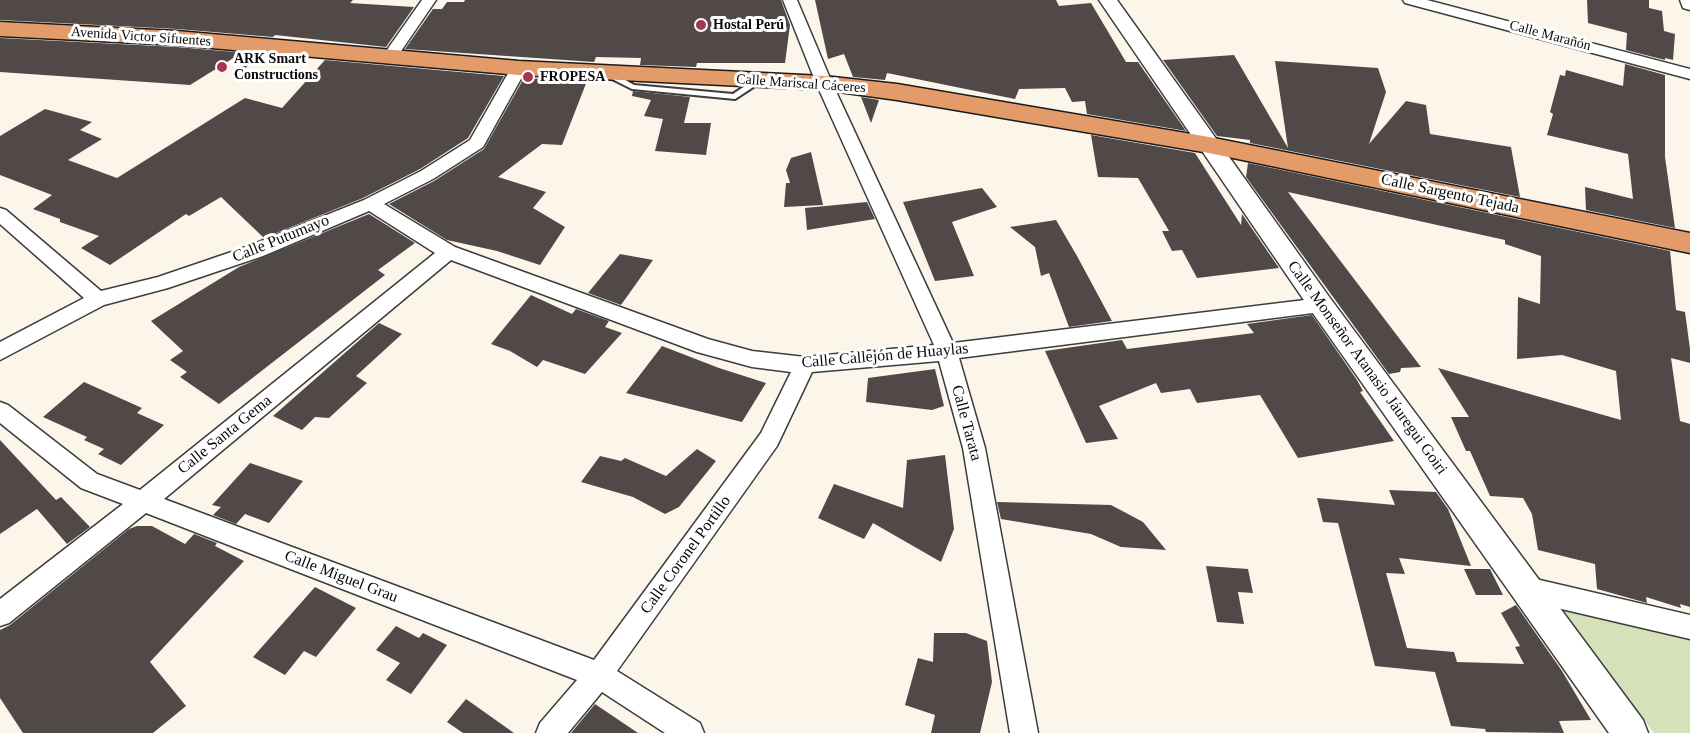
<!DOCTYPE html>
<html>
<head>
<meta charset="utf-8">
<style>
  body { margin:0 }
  canvas { display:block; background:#fcf5e9 }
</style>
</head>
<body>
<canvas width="1690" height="733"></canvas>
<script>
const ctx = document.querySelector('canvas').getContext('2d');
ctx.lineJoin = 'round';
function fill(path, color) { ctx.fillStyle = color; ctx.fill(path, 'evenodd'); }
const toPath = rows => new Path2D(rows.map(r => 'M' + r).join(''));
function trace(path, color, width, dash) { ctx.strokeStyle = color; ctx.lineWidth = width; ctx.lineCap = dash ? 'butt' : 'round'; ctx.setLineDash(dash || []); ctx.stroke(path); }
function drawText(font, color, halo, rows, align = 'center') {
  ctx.font = font + ' Georgia,serif'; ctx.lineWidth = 6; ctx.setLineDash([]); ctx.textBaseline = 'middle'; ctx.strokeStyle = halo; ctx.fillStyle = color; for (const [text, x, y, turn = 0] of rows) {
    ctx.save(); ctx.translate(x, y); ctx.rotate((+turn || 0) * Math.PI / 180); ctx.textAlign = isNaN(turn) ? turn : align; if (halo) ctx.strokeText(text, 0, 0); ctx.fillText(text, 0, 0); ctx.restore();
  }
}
const green = toPath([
  [1562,608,1690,639,1690,733,1654,733]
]);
const building = toPath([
  [0,0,353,0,350,3,414,7,386,47,275,35,273,37,177,29,0,20],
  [465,0,781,0,790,25,785,63,697,63,696,67,640,65,641,58,596,57,594,62,405,49,433,9,442,9,447,2,464,2],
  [815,0,1056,0,1059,6,1091,3,1126,62,1138,62,1186,131,1087,114,1085,101,1072,102,1065,88,1019,89,1015,99,887,73,885,80,853,77,844,54,828,59],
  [1587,0,1649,0,1649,8,1662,11,1664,31,1675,34,1673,60,1665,58,1665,60,1626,50,1627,33,1588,23],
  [0,38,177,47,258,54,243,71,235,57,190,85,0,72],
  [1234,55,1288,148,1275,61,1378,68,1386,92,1369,144,1406,101,1426,105,1430,134,1511,147,1520,197,1250,143,1250,140,1217,136,1163,60],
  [325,60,504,76,468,138,420,169,363,198,264,238,221,197,189,216,186,214,110,265,81,248,99,236,60,222,60,219,33,209,52,195,0,175,0,136,45,109,92,122,80,130,102,139,68,160,117,178,245,98,282,108],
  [1625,64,1665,75,1665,157,1675,228,1586,210,1585,187,1633,199,1628,154,1547,135,1553,114,1550,112,1560,75,1565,76,1566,70,1623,86],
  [524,78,587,81,562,145,542,144,498,177,546,192,533,208,565,227,540,265,497,251,447,240,389,204,434,181,484,149],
  [633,91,690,97,684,123,711,123,706,155,655,151,663,119,644,116,651,100,632,96],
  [861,97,879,100,871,123],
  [1091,135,1195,153,1241,225,1242,214,1279,268,1197,278,1182,250,1172,251,1162,231,1169,231,1138,178,1098,177],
  [811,152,823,205,784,207,786,183,790,183,786,170,791,158],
  [1248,163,1670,251,1676,310,1685,312,1690,349,1690,363,1671,358,1680,421,1690,424,1690,607,1680,604,1681,608,1646,597,1647,603,1597,589,1595,564,1538,550,1532,514,1523,498,1490,496,1470,451,1466,451,1451,417,1469,417,1438,368,1621,420,1616,371,1562,355,1517,359,1518,297,1540,304,1541,256,1505,244,1505,240,1288,192,1421,367,1401,368,1400,372,1389,374,1246,177],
  [982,188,997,207,952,222,974,276,935,281,903,202],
  [867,202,875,219,807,230,805,208],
  [369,214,415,243,378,270,385,275,219,404,180,377,187,372,170,360,183,351,151,321,239,267],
  [1056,220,1077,256,1112,321,1069,327,1049,273,1041,276,1035,247,1010,227],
  [620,254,653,260,621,305,588,293],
  [531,295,572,314,576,309,609,321,605,327,622,333,585,374,543,360,537,367,510,351,491,344],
  [1312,315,1357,380,1363,391,1360,392,1394,441,1298,458,1260,395,1197,403,1190,389,1161,393,1156,383,1099,406,1118,439,1086,443,1045,351,1122,340,1127,349,1254,333,1247,324],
  [379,323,402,334,356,376,367,383,329,418,315,417,302,430,273,416],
  [662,346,719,368,766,383,742,422,626,393],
  [935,369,944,406,932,410,866,402,868,378],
  [84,382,142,408,137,413,164,425,121,465,98,454,104,449,84,440,87,437,43,417],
  [0,440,56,500,61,497,90,527,67,544,37,509,0,534],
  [697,449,716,461,679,507,665,514,633,497,581,482,600,456,621,461,625,458,666,476],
  [945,455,954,529,941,562,873,523,864,539,818,518,834,484,903,508,907,460],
  [250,463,303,481,269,523,245,514,236,524,213,515,221,507,212,505],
  [1389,490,1436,492,1448,509,1471,566,1399,558,1405,574,1386,573,1407,648,1454,652,1457,662,1524,664,1515,647,1520,646,1501,613,1516,605,1562,671,1591,720,1559,721,1564,733,1486,732,1485,729,1451,726,1435,672,1375,666,1338,523,1323,522,1317,498,1395,505],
  [997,502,1111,505,1143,522,1166,550,1121,547,1091,534,1001,519],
  [137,526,152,526,185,544,194,534,217,543,215,546,244,561,150,662,186,706,153,733,23,733,0,698,0,630,10,625,129,529],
  [1206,566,1248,569,1253,593,1238,592,1244,624,1217,622],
  [1464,569,1490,569,1503,595,1476,595],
  [315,587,356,608,316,657,304,651,285,675,253,657],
  [396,626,419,638,423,633,447,645,411,694,386,680,400,663,376,650],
  [934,633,966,633,987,641,992,682,980,733,931,733,935,715,905,705,918,658,933,662],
  [466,699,514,733,463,733,447,722],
  [595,704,638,733,571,733]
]);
const service = toPath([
  [606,72,612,72,634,85,733,94,757,78,760,78,764,80,735,99,632,89,606,76,606,72]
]);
const minor = toPath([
  [422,0,436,0,395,60,385,60,382,57,422,0],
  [783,0,797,0,832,83,953,343,1321,298,1328,300,1331,305,1328,310,1321,312,959,358,985,448,1038,733,1010,733,963,448,939,361,812,372,777,446,617,671,700,723,704,733,665,733,602,692,568,733,536,733,540,723,577,680,146,513,9,623,0,626,0,599,123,504,81,488,0,423,0,402,8,405,97,474,140,490,435,253,369,211,263,256,168,288,104,305,0,360,0,342,84,298,0,224,0,208,6,210,101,291,158,277,249,246,364,200,421,171,470,140,511,68,519,63,527,68,483,147,433,179,384,204,455,247,708,339,752,351,805,357,934,345,816,83,783,0],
  [451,260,697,352,752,367,791,372,761,433,594,660,164,499,451,260],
  [1403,0,1427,0,1690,69,1690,79,1405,3,1403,0],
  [1527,577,1690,615,1690,639,1527,601,1518,597,1514,589,1518,581,1527,577]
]);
const tertiary = toPath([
  [1099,0,1117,0,1330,298,1643,720,1648,733,1609,733,1312,312,1099,0],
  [1680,0,1690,0,1690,10,1683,8,1680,0]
]);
const trunk = toPath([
  [0,22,177,31,519,61,824,76,897,84,1209,137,1690,233,1690,253,1209,153,897,100,824,90,519,75,177,45,0,36,0,22]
]);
const markers = [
  [701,25,6,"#a63551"],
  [222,67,6,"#a63551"],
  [528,77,6,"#a63551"]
];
const farPoinames = [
  ["Hostal Perú",713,25],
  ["ARK Smart",234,59],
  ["Constructions",234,75],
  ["FROPESA",540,77]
];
const farStreetnames = [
  ["Calle Marañón",1550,36,15],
  ["Avenida Victor Sifuentes",141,37,4],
  ["Calle Mariscal Cáceres",801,84,4]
];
const streetNames = [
  ["Calle Sargento Tejada",1450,194,12],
  ["Calle Putumayo",281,239,-22],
  ["Calle Callejón de Huaylas",885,356,-5],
  ["Calle Monseñor Atanasio Jáuregui Goiri",1367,368,54],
  ["Calle Tarata",966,423,75],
  ["Calle Santa Gema",225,435,-39],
  ["Calle Coronel Portillo",686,555,-54],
  ["Calle Miguel Grau",341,577,21]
];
fill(green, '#d5e1b8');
fill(building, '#514948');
trace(service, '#3d3d3d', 4);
trace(minor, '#3d3d3d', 3);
trace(tertiary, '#3d3d3d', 3);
trace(trunk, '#1b1b1b', 3);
fill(service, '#fff');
fill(minor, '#fff');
fill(tertiary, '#fff');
fill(trunk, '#e39b6a');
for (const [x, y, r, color] of markers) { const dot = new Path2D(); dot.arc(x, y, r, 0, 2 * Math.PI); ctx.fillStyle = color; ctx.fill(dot); trace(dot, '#fff', 2); }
drawText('bold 14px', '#0a0a0a', '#fff', farPoinames, 'left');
drawText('14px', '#0a0a0a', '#fff', farStreetnames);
drawText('16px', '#0a0a0a', '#fff', streetNames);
</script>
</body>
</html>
